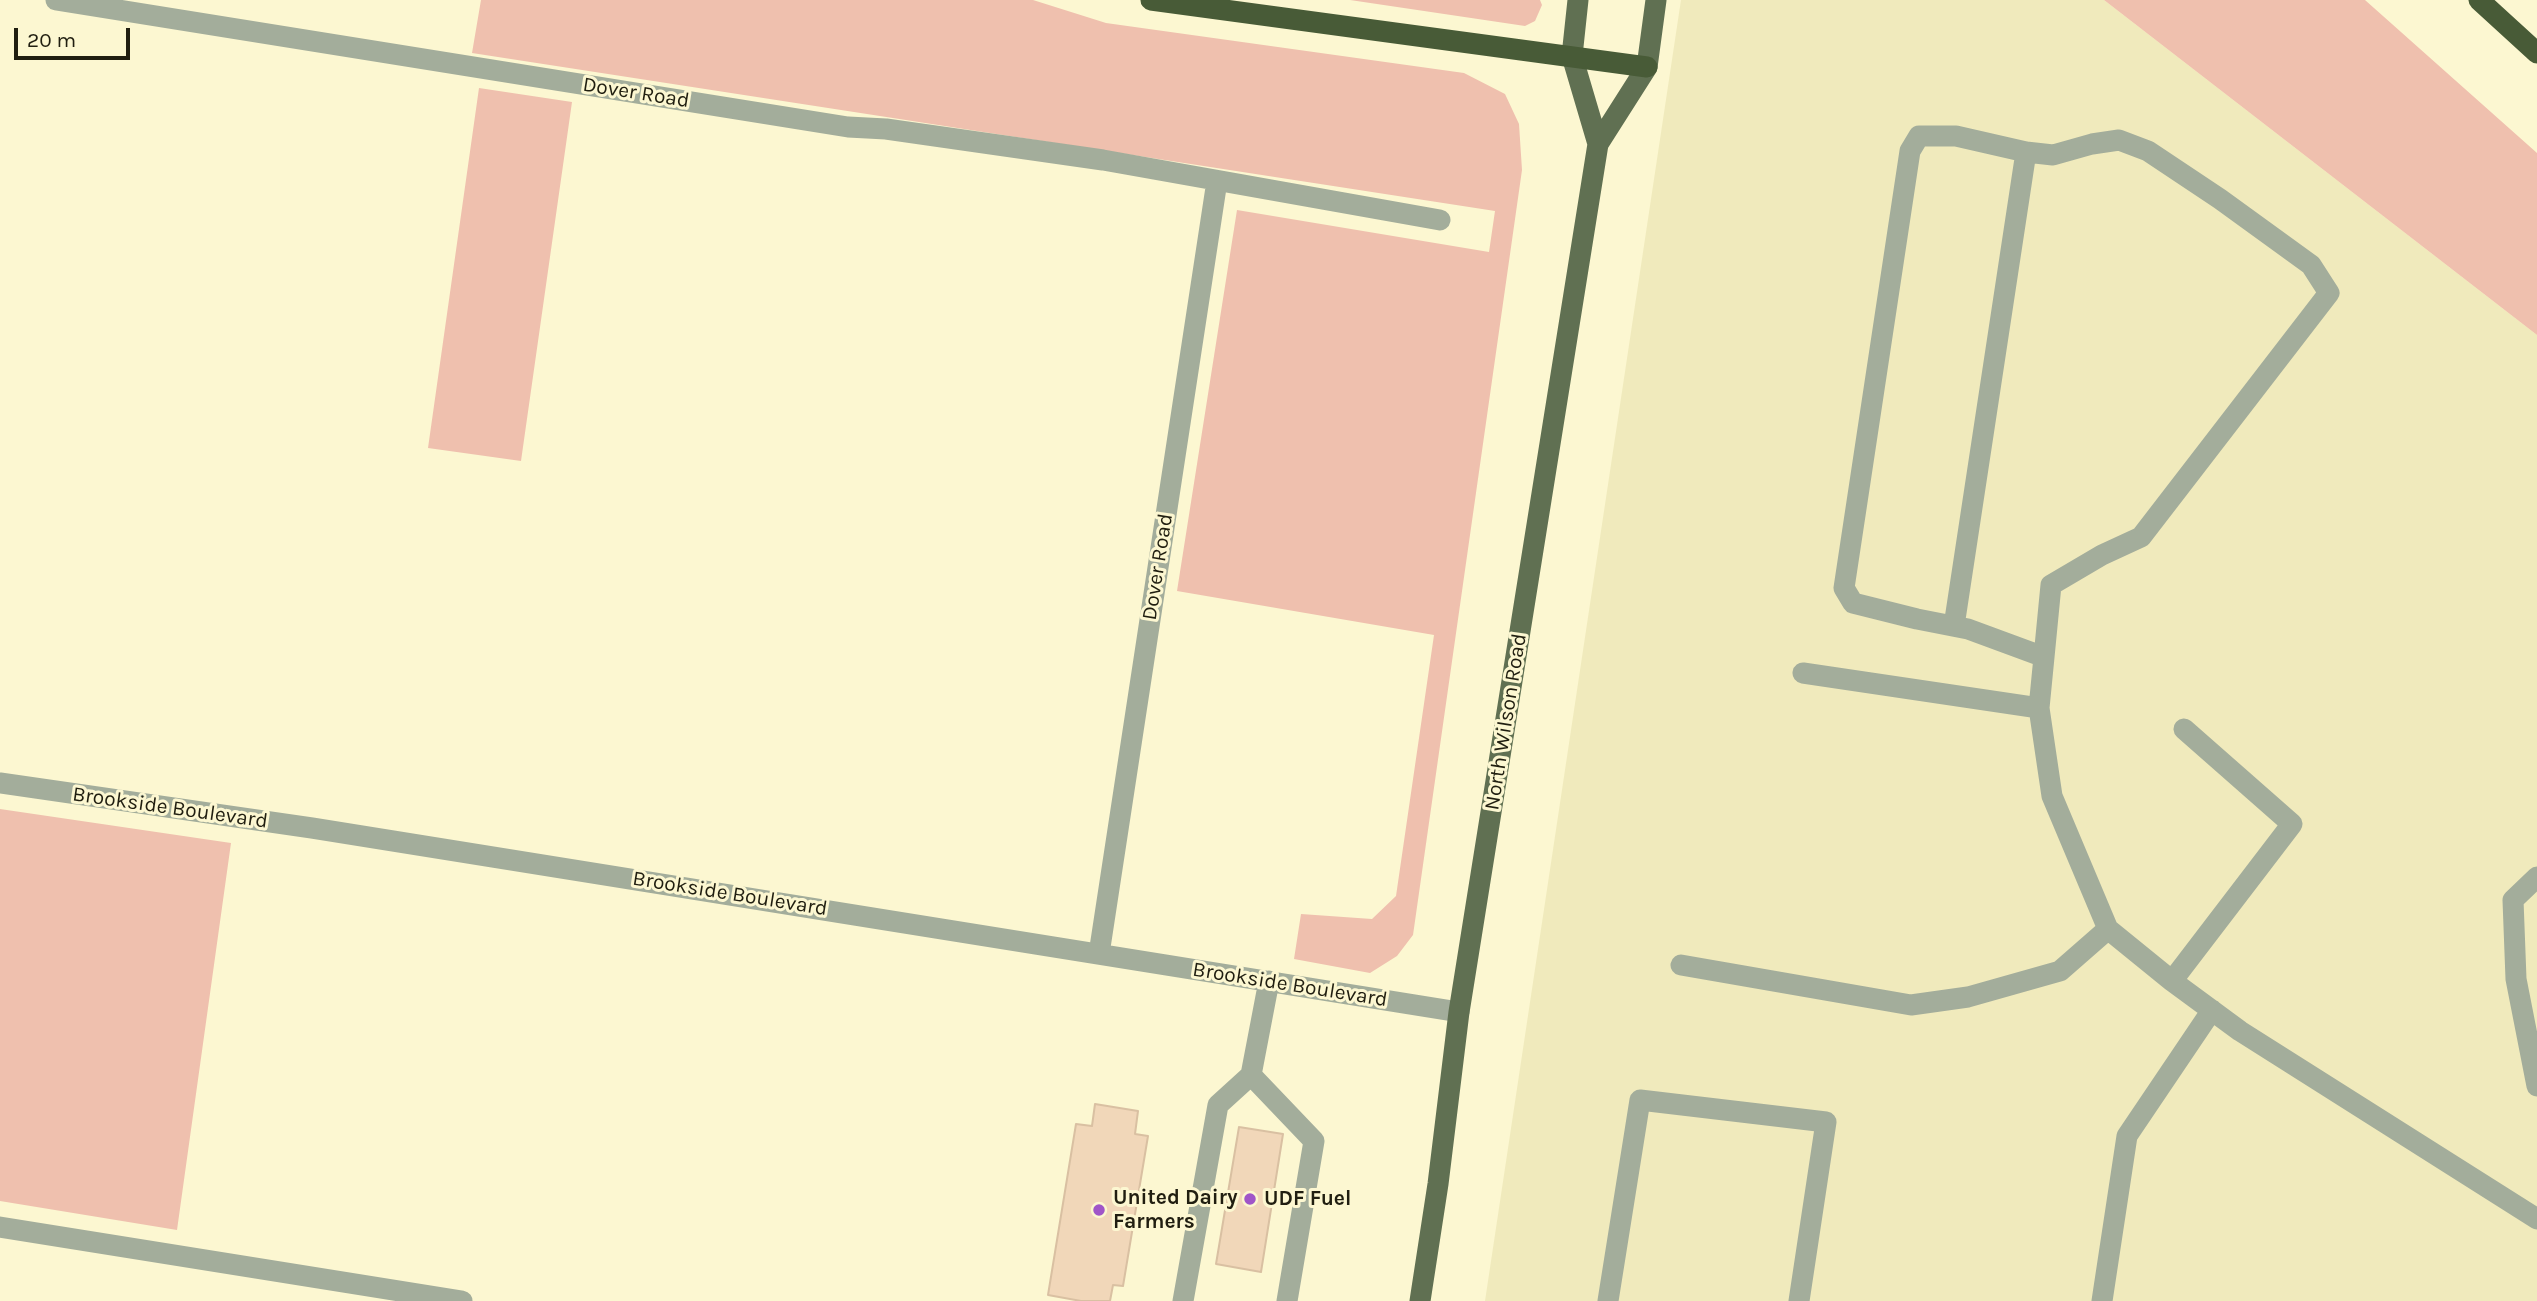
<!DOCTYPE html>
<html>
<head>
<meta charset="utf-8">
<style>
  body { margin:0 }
  #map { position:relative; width:2537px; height:1301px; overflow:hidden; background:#fcf7d1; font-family:Karla,sans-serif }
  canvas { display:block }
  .scale { position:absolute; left:14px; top:28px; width:116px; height:32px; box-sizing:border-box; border:4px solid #201e10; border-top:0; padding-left:9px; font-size:21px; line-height:24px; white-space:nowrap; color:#201e10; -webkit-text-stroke:5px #fcf7d1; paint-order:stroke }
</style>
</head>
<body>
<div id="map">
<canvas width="2537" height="1301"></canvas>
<div class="scale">20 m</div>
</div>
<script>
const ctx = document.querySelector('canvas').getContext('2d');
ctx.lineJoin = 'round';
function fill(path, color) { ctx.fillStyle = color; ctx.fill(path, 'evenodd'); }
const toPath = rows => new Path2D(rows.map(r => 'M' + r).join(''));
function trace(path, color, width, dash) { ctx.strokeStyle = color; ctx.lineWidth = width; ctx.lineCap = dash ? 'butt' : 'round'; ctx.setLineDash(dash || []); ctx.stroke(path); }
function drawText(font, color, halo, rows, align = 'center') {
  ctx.font = font + ' Karla,sans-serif'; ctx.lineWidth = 6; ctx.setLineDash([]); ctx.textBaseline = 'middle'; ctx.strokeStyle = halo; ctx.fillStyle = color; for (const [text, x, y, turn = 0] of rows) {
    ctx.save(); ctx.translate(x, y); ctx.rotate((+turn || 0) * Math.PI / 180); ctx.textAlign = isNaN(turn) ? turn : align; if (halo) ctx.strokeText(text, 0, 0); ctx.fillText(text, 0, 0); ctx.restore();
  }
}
const built = toPath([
  [1681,0,2104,0,2537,335,2537,1301,1485,1301]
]);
const green = toPath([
  [481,0,1033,0,1106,23,1464,73,1505,94,1519,124,1522,170,1413,935,1397,956,1370,973,1294,959,1301,914,1372,919,1396,896,1434,635,1177,591,1237,210,1489,252,1495,211,472,53],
  [1350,0,1540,0,1542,5,1535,21,1525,26],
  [2104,0,2365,0,2537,153,2537,335],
  [479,88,572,102,521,461,428,448],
  [0,809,231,843,177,1230,0,1201]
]);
const building = toPath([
  [1095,1104,1138,1111,1135,1134,1148,1136,1123,1286,1113,1285,1110,1301,1081,1301,1048,1295,1076,1124,1092,1126,1095,1104],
  [1239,1127,1283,1134,1261,1272,1216,1264,1239,1127]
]);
const minor = toPath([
  [56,0,848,127,886,129,1103,160,1440,220],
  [1954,626,2026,152],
  [1803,673,2039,708,2052,796,2108,929],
  [2039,708,2044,657,2051,585,2102,555,2141,537,2329,293,2311,265,2220,199,2148,151,2119,140,2092,144,2053,155,2026,152,1956,136,1919,136,1910,151,1844,588,1853,603,1917,619,1968,629,2044,657],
  [2184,729,2292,824,2172,981,2240,1031,2537,1219],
  [0,783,312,828,1459,1012],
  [2537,877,2513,900,2516,979,2537,1086],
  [1099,954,1217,181],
  [1681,965,1911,1005,1968,997,2060,971,2108,929,2172,981],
  [1269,981,1251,1075,1314,1141,1287,1301],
  [0,1227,462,1301],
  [1183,1301,1218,1105,1251,1075],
  [1608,1301,1640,1100,1826,1122,1799,1301],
  [2102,1301,2127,1136,2212,1010]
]);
const major = toPath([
  [1578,0,1572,56,1598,144],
  [1420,1301,1438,1184,1459,1012,1598,144,1647,67,1656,0]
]);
const highway = toPath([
  [1151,0,1647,67],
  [2479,0,2537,53]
]);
const markers = [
  [1250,1199,7,"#a055c8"],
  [1099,1210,7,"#a055c8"]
];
const streetNames = [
  ["Dover Road",636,93,9],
  ["Dover Road",1158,567,-81],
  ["North Wilson Road",1506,722,-81],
  ["Brookside Boulevard",170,808,8],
  ["Brookside Boulevard",730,894,9],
  ["Brookside Boulevard",1290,985,9]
];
const poiNames = [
  ["United Dairy",1113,1198],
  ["Farmers",1113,1222],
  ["UDF Fuel",1264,1199]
];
fill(built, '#f0eabc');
fill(green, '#efc0ae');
fill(building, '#f1d7b9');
trace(building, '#d9c0a2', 2);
trace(minor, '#a3ad9b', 21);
trace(major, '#607052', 21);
trace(highway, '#485b37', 21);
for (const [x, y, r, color] of markers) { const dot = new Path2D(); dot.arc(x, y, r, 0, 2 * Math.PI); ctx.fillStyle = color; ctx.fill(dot); trace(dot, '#fcf7d1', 2.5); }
drawText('21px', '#201e10', '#fcf7d1', streetNames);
drawText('bold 21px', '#201e10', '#fcf7d1', poiNames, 'left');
</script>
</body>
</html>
